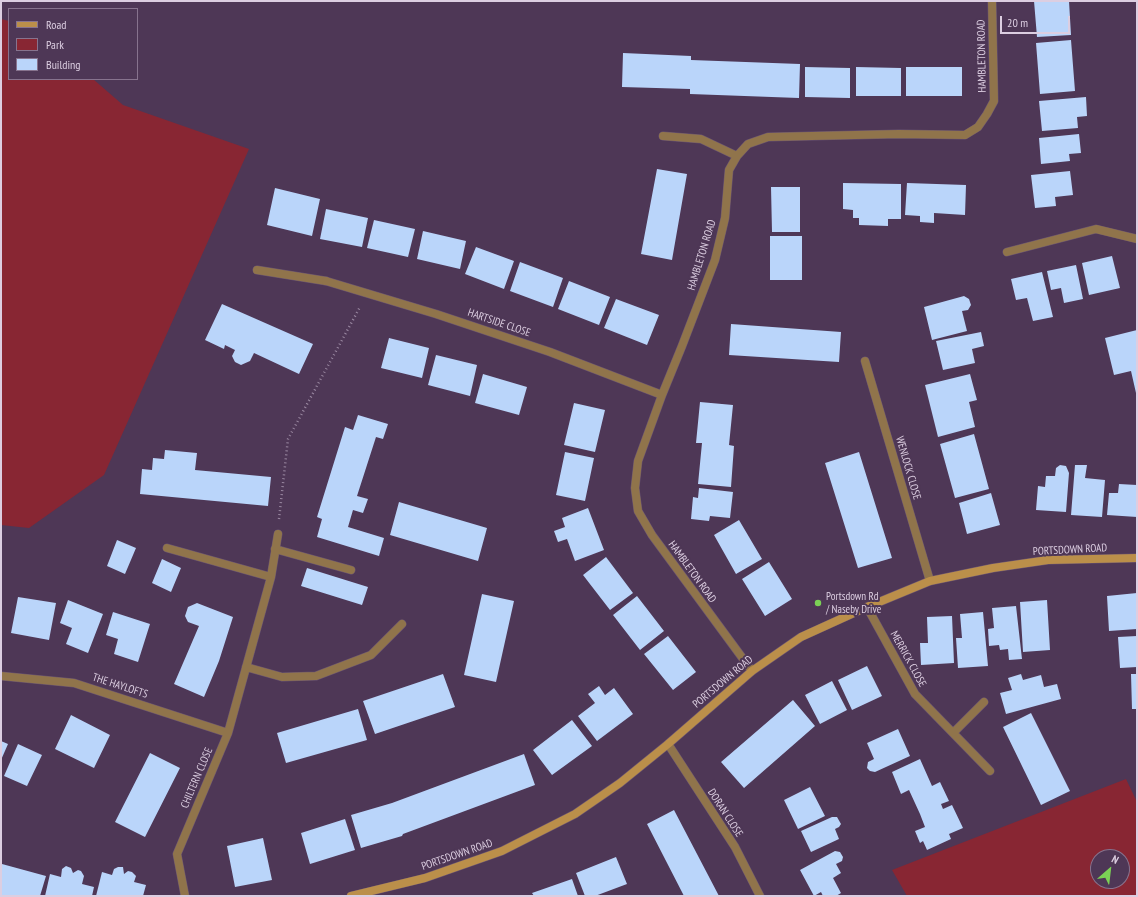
<!DOCTYPE html>
<html>
<head>
<meta charset="utf-8">
<style>
  body { margin:0 }
  #map { position:relative; width:1138px; height:897px; overflow:hidden; background:#4e3756; font-family:"PT Sans Narrow",sans-serif }
  canvas { display:block }
  .frame { position:absolute; inset:0; border:2px solid #dccee1; pointer-events:none }
  .legend { position:absolute; left:8px; top:8px; width:130px; height:72px; box-sizing:border-box; background:#4e3756; border:1px solid #87738e; margin:0; padding:5px 7px; list-style:none; font-size:12px; color:#dccee1 }
  .legend li { display:flex; align-items:center; gap:8px; height:20px }
  .legend b { width:20px; border:1px solid #87738e }
  .north { position:absolute; left:1090px; top:849px; width:40px; height:40px; box-sizing:border-box; background:#4e3756; border:1px solid #87738e; border-radius:50%; rotate:28deg; font-size:11px; font-weight:700; line-height:16px; text-align:center; color:#dccee1 }
  .north::after { content:''; display:block; margin:auto; width:14px; height:18px; background:#7bd155; clip-path:polygon(50% 0,100% 100%,50% 72%,0 100%) }
  .scale { position:absolute; left:1000px; top:16px; width:70px; height:18px; box-sizing:border-box; border:2px solid #dccee1; border-top:0; padding-left:5px; font-size:12px; line-height:14px; white-space:nowrap; color:#dccee1; -webkit-text-stroke:3px #4e3756; paint-order:stroke }
</style>
</head>
<body>
<div id="map">
<canvas width="1138" height="897"></canvas>
<div class="frame"></div>
<ul class="legend">
<li><b style="height:5px;background:#bb8f4a"></b>Road</li>
<li><b style="height:11px;background:#882633"></b>Park</li>
<li><b style="height:11px;background:#bad5fa"></b>Building</li>
</ul>
<div class="north">N</div>
<div class="scale">20 m</div>
</div>
<script>
const ctx = document.querySelector('canvas').getContext('2d');
ctx.lineJoin = 'round';
function fill(path, color) { ctx.fillStyle = color; ctx.fill(path, 'evenodd'); }
const toPath = rows => new Path2D(rows.map(r => 'M' + r).join(''));
function trace(path, color, width, dash) { ctx.strokeStyle = color; ctx.lineWidth = width; ctx.lineCap = dash ? 'butt' : 'round'; ctx.setLineDash(dash || []); ctx.stroke(path); }
function drawText(font, color, halo, rows, align = 'center') {
  ctx.font = font + ' "PT Sans Narrow",sans-serif'; ctx.lineWidth = 4; ctx.setLineDash([]); ctx.textBaseline = 'middle'; ctx.strokeStyle = halo; ctx.fillStyle = color; for (const [text, x, y, turn = 0] of rows) {
    ctx.save(); ctx.translate(x, y); ctx.rotate((+turn || 0) * Math.PI / 180); ctx.textAlign = isNaN(turn) ? turn : align; if (halo) ctx.strokeText(text, 0, 0); ctx.fillText(text, 0, 0); ctx.restore();
  }
}
const green = toPath([
  [1,19,9,21,9,79,93,79,123,105,249,149,104,475,29,528,1,525],
  [1126,779,1137,802,1137,896,907,896,892,870],
  [1098,857,1122,857,1122,881,1098,881]
]);
const building = toPath([
  [1034,1,1069,1,1071,35,1037,37],
  [1071,40,1075,91,1040,94,1036,43],
  [623,53,691,56,691,60,800,64,799,98,690,94,690,89,622,87],
  [805,67,850,68,850,98,805,97],
  [856,67,901,68,901,96,856,96],
  [906,67,962,67,962,96,906,96],
  [1086,97,1087,116,1077,117,1078,128,1042,131,1039,101],
  [1079,134,1081,153,1069,154,1070,161,1041,164,1039,138],
  [657,169,687,174,672,260,641,254],
  [1070,171,1073,195,1055,197,1056,206,1035,208,1031,175],
  [843,183,901,184,901,219,888,219,888,226,859,225,859,218,853,218,853,210,843,209],
  [907,183,966,185,965,215,934,213,934,223,920,222,920,216,905,215],
  [771,187,800,187,800,232,772,232],
  [275,188,320,199,312,236,267,225],
  [326,209,368,218,362,247,320,239],
  [374,220,415,229,408,257,367,248],
  [423,231,466,241,460,269,417,259],
  [770,236,802,236,802,280,770,280],
  [476,247,514,261,504,289,465,274],
  [1112,256,1120,288,1089,295,1082,263],
  [520,262,563,278,553,307,510,291],
  [1076,265,1083,299,1064,303,1061,288,1051,290,1047,271],
  [1042,272,1053,317,1033,321,1027,298,1016,300,1011,279],
  [569,281,610,297,599,325,558,309],
  [964,296,969,299,971,305,968,310,962,311,967,331,932,340,924,307],
  [616,299,659,315,647,345,604,328],
  [222,304,313,344,299,374,254,353,250,361,241,365,235,362,232,356,235,350,225,345,224,349,205,340],
  [731,324,841,332,839,362,729,355],
  [1137,330,1137,393,1136,393,1131,371,1114,375,1105,338],
  [981,332,984,346,972,349,975,363,943,370,936,341],
  [389,338,429,348,422,378,381,368],
  [436,355,477,365,470,396,428,385],
  [483,374,527,387,519,415,475,403],
  [970,374,977,400,969,402,975,427,938,437,925,385],
  [700,402,733,405,729,445,734,446,731,487,698,484,702,443,696,443],
  [574,403,605,410,595,452,564,445],
  [358,415,388,424,383,439,376,437,357,496,368,499,363,513,353,510,348,527,384,538,379,556,317,537,322,519,317,517,345,427,353,430],
  [974,434,989,489,955,498,940,444],
  [165,450,197,453,195,470,271,477,268,506,140,494,142,469,152,470,153,458,164,459],
  [565,452,594,458,585,501,556,495],
  [859,452,892,558,858,568,825,463],
  [1060,465,1066,466,1069,473,1066,512,1036,510,1038,486,1045,487,1046,476,1055,476,1056,468],
  [1075,465,1087,465,1085,478,1105,480,1102,517,1071,515],
  [1119,484,1137,485,1137,517,1107,515,1109,493,1118,493],
  [699,488,733,492,730,518,710,516,709,521,691,519,693,497,698,498],
  [991,493,1000,525,967,534,959,503],
  [399,502,487,528,478,561,390,535],
  [588,508,604,550,575,561,567,539,558,542,554,531,565,527,562,518],
  [739,520,762,559,736,574,714,535],
  [117,540,136,548,125,574,107,566],
  [606,557,633,593,610,610,583,575],
  [162,559,181,568,171,592,152,583],
  [769,562,792,599,765,616,742,579],
  [307,568,368,587,362,605,301,586],
  [1137,593,1137,629,1109,631,1107,596],
  [482,594,514,601,496,682,464,675],
  [637,596,664,631,640,650,613,615],
  [18,597,56,603,49,640,11,633],
  [68,600,103,614,88,653,66,644,72,628,60,623],
  [1047,600,1050,650,1023,652,1020,602],
  [197,603,233,617,219,661,204,697,174,684,199,626,188,622,185,616,188,607],
  [1016,606,1022,659,1009,660,1008,649,1000,650,999,645,989,646,988,629,994,628,992,608],
  [113,612,150,624,138,662,114,654,118,639,106,635],
  [983,612,988,666,958,668,956,638,962,638,960,614],
  [952,616,954,663,921,665,920,643,928,643,927,617],
  [668,636,696,672,673,690,644,654],
  [1137,636,1137,667,1120,668,1118,637],
  [867,666,882,696,852,710,838,680],
  [443,674,455,707,375,734,363,701],
  [1021,674,1023,680,1041,675,1044,687,1057,684,1061,699,1006,714,1000,693,1012,690,1008,678],
  [1131,674,1137,674,1137,709,1132,709],
  [832,681,847,710,820,724,805,695],
  [599,686,605,695,614,688,633,714,597,741,578,716,595,703,588,694],
  [793,700,815,726,744,788,721,762],
  [358,709,367,740,286,763,277,733],
  [1031,713,1070,791,1041,805,1003,727],
  [71,715,110,735,94,768,55,749],
  [572,720,592,746,552,775,533,750],
  [898,729,910,756,875,772,870,771,867,768,868,762,874,759,867,743],
  [1,741,8,744,1,760],
  [18,744,42,755,27,786,4,776],
  [150,753,180,768,145,837,115,822],
  [524,754,535,785,403,834,402,836,361,848,351,815,392,803],
  [920,759,932,786,940,782,949,801,941,804,943,809,952,805,963,828,949,834,951,839,927,850,923,841,920,843,915,831,925,827,920,814,909,790,901,794,892,772],
  [810,787,825,816,798,829,784,800],
  [674,810,719,896,684,896,647,824],
  [832,817,837,817,841,824,839,827,835,829,839,839,811,852,801,831],
  [345,819,355,850,310,864,301,833],
  [263,838,272,880,235,887,227,846],
  [835,851,840,852,843,857,842,861,836,864,841,873,833,878,841,893,836,896,823,896,821,892,814,896,800,870],
  [616,857,627,884,595,896,585,896,576,873],
  [2,864,46,876,40,896,1,896],
  [66,866,71,868,73,873,78,870,81,871,84,876,82,884,94,887,92,896,45,896,50,874,61,877,62,869],
  [118,867,123,867,124,874,128,871,132,872,136,876,134,882,146,885,143,896,96,896,102,872,112,875,114,869],
  [572,879,578,896,534,896,532,893]
]);
const path = toPath([
  [279,519,288,439,360,307]
]);
const lane = toPath([
  [1007,252,1096,229,1137,239],
  [257,270,326,281],
  [275,549,351,570]
]);
const street = toPath([
  [663,136,701,139,737,156],
  [326,281,436,314,550,352,662,395],
  [865,361,930,581],
  [167,548,271,577],
  [867,607,915,694,990,771],
  [246,667,282,677,316,676,371,655,402,624],
  [752,671,652,535,638,511,635,488,638,461,662,395,682,346,715,260,725,218,729,170,737,156,748,144,768,137,899,134,965,135,978,127,987,114,994,101,992,1],
  [1,676,74,683,228,733],
  [953,733,984,702],
  [668,744,735,847,760,896],
  [185,896,177,854,228,733,271,577,278,534]
]);
const secondary = toPath([
  [351,896,425,878,502,851,575,814,620,783,668,744,752,671,801,637,867,607,930,581,993,568,1048,560,1137,558]
]);
const markers = [
  [818,603,4,"#7bd155"]
];
const streetNames = [
  ["HAMBLETON ROAD",982,56,-91],
  ["HAMBLETON ROAD",702,255,-73],
  ["HARTSIDE CLOSE",499,323,19],
  ["WENLOCK CLOSE",908,468,74],
  ["PORTSDOWN ROAD",1070,550,-3],
  ["HAMBLETON ROAD",692,572,54],
  ["MERRICK CLOSE",908,659,61],
  ["PORTSDOWN ROAD",723,682,-40],
  ["THE HAYLOFTS",120,686,18],
  ["CHILTERN CLOSE",197,778,-67],
  ["DORAN CLOSE",725,813,57],
  ["PORTSDOWN ROAD",457,855,-19]
];
const poiNames = [
  ["Portsdown Rd",826,597],
  ["/ Naseby Drive",826,610]
];
fill(green, '#882633');
fill(building, '#bad5fa');
trace(lane, '#6a5572', 9);
trace(street, '#6a5572', 9);
trace(secondary, '#6a5572', 9);
trace(path, '#9a88a1', 2.5, [1, 3]);
trace(lane, '#90744b', 8);
trace(street, '#90744b', 8);
trace(secondary, '#bb8f4a', 8);
for (const [x, y, r, color] of markers) { const dot = new Path2D(); dot.arc(x, y, r, 0, 2 * Math.PI); ctx.fillStyle = color; ctx.fill(dot); trace(dot, '#4e3756', 1.5); }
drawText('11px', '#dccee1', '#4e3756', streetNames);
drawText('11px', '#dccee1', '#4e3756', poiNames, 'left');
</script>
</body>
</html>
